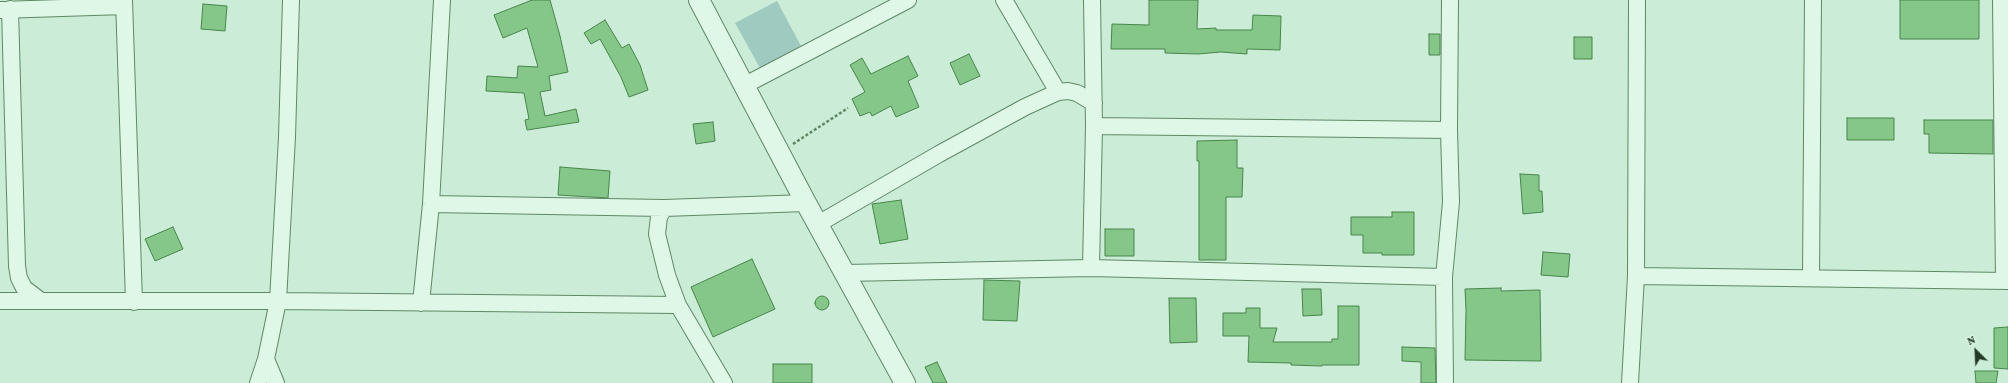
<!DOCTYPE html>
<html>
<head>
<meta charset="utf-8">
<style>
  body { margin:0 }
  #map { position:relative; width:2008px; height:383px; overflow:hidden; background:#cbecd7; font-family:"Crimson Pro",serif }
  canvas { display:block }
  .north { position:absolute; left:1956px; top:331px; width:40px; height:40px; -webkit-text-stroke:3px #daf4e3; paint-order:stroke; rotate:336deg; font-size:11px; font-weight:700; line-height:16px; text-align:center; color:#223a26 }
  .north::after { content:''; display:block; margin:auto; width:14px; height:18px; background:#223a26; clip-path:polygon(50% 0,100% 100%,50% 72%,0 100%) }
</style>
</head>
<body>
<div id="map">
<canvas width="2008" height="383"></canvas>
<div class="north">N</div>
</div>
<script>
const ctx = document.querySelector('canvas').getContext('2d');
ctx.lineJoin = 'round';
function fill(path, color) { ctx.fillStyle = color; ctx.fill(path, 'evenodd'); }
const toPath = rows => new Path2D(rows.map(r => 'M' + r).join(''));
function trace(path, color, width, dash) { ctx.strokeStyle = color; ctx.lineWidth = width; ctx.lineCap = dash ? 'butt' : 'round'; ctx.setLineDash(dash || []); ctx.stroke(path); }
const green = toPath([
  [777,1,801,46,760,68,735,23]
]);
const building = toPath([
  [532,0,550,0,560,36,568,72,549,76,551,90,540,92,545,116,576,109,579,122,527,130,525,120,529,119,524,93,486,91,487,76,517,78,518,66,538,67,527,28,503,38,494,15,532,0],
  [1149,0,1198,0,1197,29,1216,28,1216,30,1252,30,1253,15,1281,16,1280,50,1247,49,1247,54,1221,52,1198,54,1165,53,1165,49,1111,49,1112,24,1149,25,1149,0],
  [1900,0,1979,0,1979,39,1900,39,1900,0],
  [203,4,227,6,225,31,201,29,203,4],
  [605,20,622,48,629,44,640,65,648,90,629,97,621,77,600,39,591,44,584,33,605,20],
  [1429,34,1440,34,1440,55,1429,55,1429,34],
  [1574,37,1592,37,1592,59,1574,59,1574,37],
  [969,54,980,76,960,85,950,63,969,54],
  [908,56,918,76,908,81,919,107,896,117,891,106,872,116,870,112,860,116,852,99,865,92,850,65,862,58,871,74,908,56],
  [1847,118,1894,118,1894,140,1847,140,1847,118],
  [1924,120,1993,120,1993,154,1929,153,1929,134,1924,134,1924,120],
  [713,122,715,141,696,144,693,124,713,122],
  [1237,140,1237,168,1243,168,1242,197,1226,197,1226,260,1199,260,1199,161,1197,161,1197,141,1237,140],
  [560,167,610,171,608,198,558,195,560,167],
  [1520,174,1539,175,1539,191,1542,191,1543,212,1523,214,1520,174],
  [901,200,908,239,880,244,872,204,901,200],
  [1392,212,1414,212,1414,255,1382,255,1382,253,1363,253,1363,235,1351,235,1351,217,1392,217,1392,212],
  [173,227,183,249,155,261,145,239,173,227],
  [1105,229,1134,229,1134,256,1105,256,1105,229],
  [1543,252,1570,254,1568,277,1541,275,1543,252],
  [752,259,775,309,713,337,691,287,752,259],
  [984,280,1020,281,1017,321,983,320,984,280],
  [1501,288,1501,291,1540,290,1541,361,1465,360,1466,310,1465,289,1501,288],
  [1302,289,1321,289,1322,315,1303,316,1302,289],
  '815 303a7 7 0 1 1 14 0a7 7 0 1 1-14 0Z',
  [1169,298,1196,298,1197,342,1170,343,1169,298],
  [1338,306,1359,306,1359,365,1322,365,1322,366,1291,365,1291,363,1248,362,1249,336,1223,336,1223,313,1246,313,1246,308,1260,308,1260,328,1277,328,1273,342,1332,342,1332,339,1338,339,1338,306],
  [2008,327,2008,369,1994,368,1994,328,2008,327],
  [1402,347,1435,348,1436,383,1421,383,1421,362,1402,361,1402,347],
  [937,362,947,383,933,383,925,367,937,362],
  [773,364,812,364,812,383,773,383,773,364],
  [1975,371,1998,371,1996,383,1976,383,1975,371]
]);
const path = toPath([
  [793,144,848,108]
]);
const minor = toPath([
  [124,0,134,302],
  [1004,0,1058,92],
  [2001,0,2004,281],
  [10,9,17,266,19,278,24,288,41,301],
  [0,10,124,6],
  [745,85,908,0],
  [1094,126,1449,130],
  [431,204,664,208,806,203],
  [664,208,659,217,657,234,667,275,678,305,724,383],
  [818,224,939,154,1025,107,1058,92,1068,91,1077,93,1094,103],
  [1091,268,1094,126,1092,0],
  [845,273,1091,268,1444,277],
  [1636,276,2008,281],
  [1811,277,1813,0],
  [0,301,278,301,678,305],
  [421,303,431,204,442,0],
  [266,359,276,383],
  [258,383,266,359,278,301,287,137,291,0],
  [1445,383,1444,277,1451,202,1449,130,1450,0],
  [1630,383,1636,276,1637,0]
]);
const tertiary = toPath([
  [699,0,806,203,905,383]
]);
fill(green, '#9fcac0');
fill(building, '#84c789');
trace(building, '#48854b', 1);
trace(minor, '#608867', 18);
trace(tertiary, '#608867', 22);
trace(path, '#608867', 2.5, [3, 2]);
trace(minor, '#def7e7', 16);
trace(tertiary, '#def7e7', 20);
</script>
</body>
</html>
